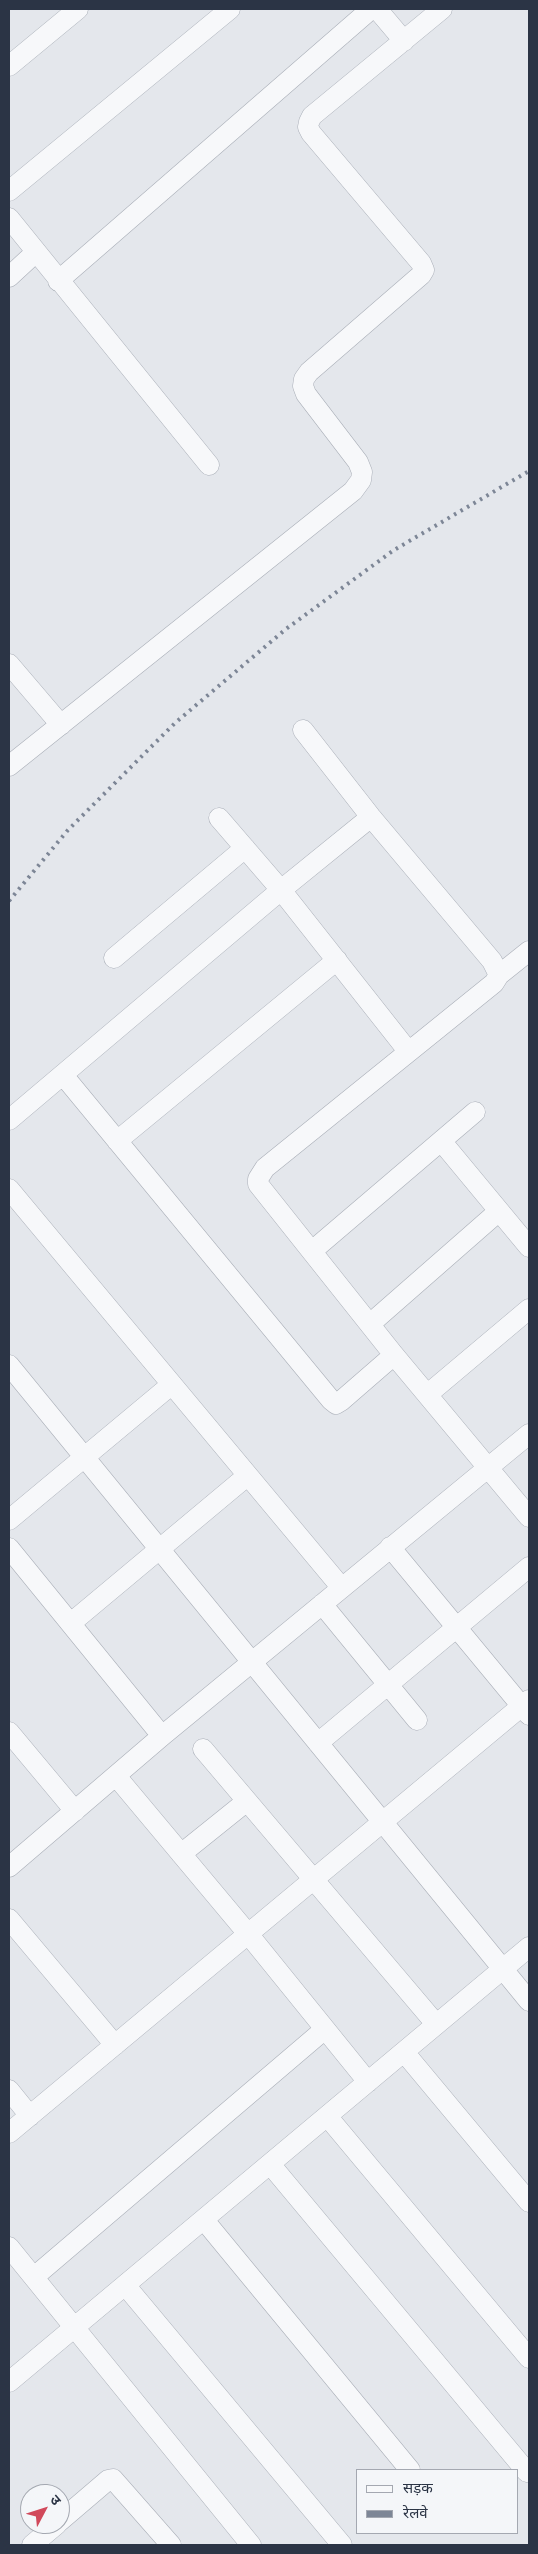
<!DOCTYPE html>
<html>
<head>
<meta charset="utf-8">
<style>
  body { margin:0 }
  #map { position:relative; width:538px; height:2554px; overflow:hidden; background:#e4e7ec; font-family:"Exo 2","Noto Sans Devanagari",sans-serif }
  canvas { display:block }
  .frame { position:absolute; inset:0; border:10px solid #2b3445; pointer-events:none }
  .legend { position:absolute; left:356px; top:2469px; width:162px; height:65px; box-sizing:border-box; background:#f4f6f9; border:1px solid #a4a8b1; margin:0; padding:6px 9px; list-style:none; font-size:15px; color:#2b3445 }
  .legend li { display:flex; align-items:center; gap:10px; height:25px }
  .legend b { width:25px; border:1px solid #a4a8b1 }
  .north { position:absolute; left:20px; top:2484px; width:50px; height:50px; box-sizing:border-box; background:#f4f6f9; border:1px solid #a4a8b1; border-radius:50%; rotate:50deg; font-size:14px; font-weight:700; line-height:20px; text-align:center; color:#2b3445 }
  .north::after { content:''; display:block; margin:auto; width:18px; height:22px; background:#d1495b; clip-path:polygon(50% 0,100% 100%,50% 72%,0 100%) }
</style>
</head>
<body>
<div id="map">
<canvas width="538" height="2554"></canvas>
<div class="frame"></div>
<ul class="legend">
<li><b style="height:6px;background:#f7f8fa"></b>सड़क</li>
<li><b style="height:6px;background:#7d8696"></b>रेलवे</li>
</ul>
<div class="north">उ</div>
</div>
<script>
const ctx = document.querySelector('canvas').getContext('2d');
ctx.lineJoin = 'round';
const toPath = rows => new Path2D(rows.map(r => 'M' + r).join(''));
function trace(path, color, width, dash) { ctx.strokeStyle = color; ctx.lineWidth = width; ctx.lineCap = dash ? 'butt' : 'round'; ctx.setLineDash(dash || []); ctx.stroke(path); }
const minor = toPath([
  [377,9,404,41],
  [9,66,78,9],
  [9,191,230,9],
  [9,218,209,465],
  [9,277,36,252],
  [58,281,371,9],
  [9,664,61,725],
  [303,730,371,817,492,961,499,975],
  [9,766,353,491,361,480,362,472,358,462,306,394,303,386,304,379,309,372,421,275,424,270,421,263,311,133,308,127,309,122,312,116,442,9],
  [219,818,281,890,408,1051],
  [529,951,499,975,494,983,265,1168,258,1179,258,1184,394,1355,529,1517],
  [114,958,245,848],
  [63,1075,331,1400,336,1404,341,1401,394,1355],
  [9,1120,281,890,371,817],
  [117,1141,337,960],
  [442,1142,529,1247],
  [9,1189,341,1587],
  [312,1251,475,1112],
  [370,1324,499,1211],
  [9,1365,529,2001],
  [428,1394,529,1309],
  [9,1520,171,1385],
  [390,1547,529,1715],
  [9,1548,162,1736],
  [322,1604,417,1720],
  [71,1623,247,1476],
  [9,1732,75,1811],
  [318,1743,529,1567],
  [203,1749,436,2024],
  [116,1776,249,1935,368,2082],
  [181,1854,247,1801],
  [9,1867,162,1736,529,1434],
  [9,1919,115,2045],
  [404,2052,529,2202],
  [9,2090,30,2116],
  [327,2116,529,2358],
  [9,2133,529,1700],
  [270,2164,527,2472],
  [204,2220,410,2470],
  [9,2247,251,2545],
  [34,2277,325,2029],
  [125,2285,342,2545],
  [9,2382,529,1947],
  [60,2521,108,2480,113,2479,171,2545],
  [32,2545,57,2524]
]);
const rail = toPath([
  [9,901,68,830,175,723,286,629,394,550,529,471]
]);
trace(minor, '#a9aeb7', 21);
trace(minor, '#f7f8fa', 20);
trace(rail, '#7d8696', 4, [2.5, 5]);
</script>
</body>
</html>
